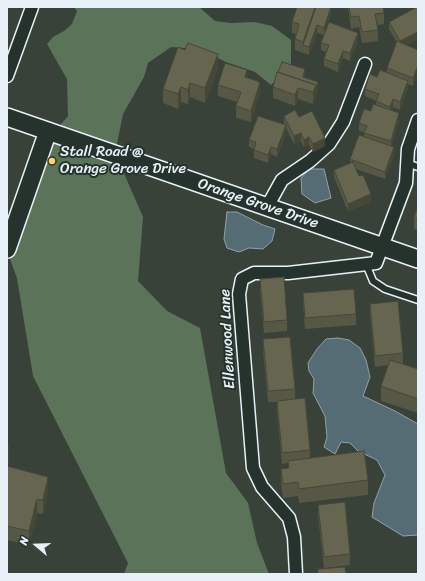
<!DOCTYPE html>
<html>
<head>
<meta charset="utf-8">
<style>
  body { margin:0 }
  #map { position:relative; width:425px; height:581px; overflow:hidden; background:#394238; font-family:Sriracha,sans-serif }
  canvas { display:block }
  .frame { position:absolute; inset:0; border:8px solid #e8f1f8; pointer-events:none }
  .north { position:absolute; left:16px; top:525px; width:40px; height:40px; -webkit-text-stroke:3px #26332d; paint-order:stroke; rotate:289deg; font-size:11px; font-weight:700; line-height:16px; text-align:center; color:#e8f1f8 }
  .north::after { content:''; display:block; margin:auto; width:14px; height:18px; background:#e8f1f8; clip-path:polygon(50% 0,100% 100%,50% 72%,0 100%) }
</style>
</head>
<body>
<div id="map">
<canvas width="425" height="581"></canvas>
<div class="frame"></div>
<div class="north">N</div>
</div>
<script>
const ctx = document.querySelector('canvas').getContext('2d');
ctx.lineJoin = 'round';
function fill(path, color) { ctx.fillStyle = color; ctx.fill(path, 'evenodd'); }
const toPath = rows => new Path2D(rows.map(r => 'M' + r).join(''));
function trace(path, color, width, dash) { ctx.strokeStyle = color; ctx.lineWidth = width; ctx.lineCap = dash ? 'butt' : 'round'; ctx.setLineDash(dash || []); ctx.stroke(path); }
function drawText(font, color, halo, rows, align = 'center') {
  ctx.font = font + ' Sriracha,sans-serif'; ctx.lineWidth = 4; ctx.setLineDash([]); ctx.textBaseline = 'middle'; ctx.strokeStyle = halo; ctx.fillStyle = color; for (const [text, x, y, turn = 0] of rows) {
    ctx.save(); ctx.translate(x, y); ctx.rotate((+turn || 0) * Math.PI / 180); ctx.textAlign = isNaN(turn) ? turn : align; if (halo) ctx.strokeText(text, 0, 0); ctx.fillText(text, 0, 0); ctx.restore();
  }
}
const green = toPath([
  [74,7,199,7,215,21,231,23,255,22,272,26,291,40,291,66,271,85,255,72,226,62,199,49,171,47,148,63,144,77,123,114,116,149,57,129,68,116,67,79,47,44,53,37,64,31,72,24,77,11],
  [52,139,119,162,143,217,138,281,167,311,200,328,226,473,248,503,257,543,269,574,124,574,128,563,33,376,17,278,10,259]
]);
const water = toPath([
  [309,169,324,169,331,198,315,203,302,194,301,178,309,169],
  [227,212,237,212,263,225,275,229,272,241,263,249,249,248,239,252,227,248,224,239,227,212],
  [338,338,349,340,360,348,366,360,370,377,363,396,395,411,418,424,418,535,403,536,372,517,374,503,385,475,377,460,358,451,350,443,341,442,335,454,324,447,327,437,325,416,313,393,314,379,309,371,308,363,317,349,326,339,338,338]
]);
const lane = toPath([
  [407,163,418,167],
  [366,264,373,281,385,289,418,300]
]);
const street = toPath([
  [7,76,32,7],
  [267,207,282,180,310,161,329,144,343,122,365,64],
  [296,574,294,537,289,518,262,487,253,468,239,294,242,279,254,273,288,273,376,263,406,183,408,149,418,120]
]);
const secondary = toPath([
  [7,117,418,259],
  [7,249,48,131]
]);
const wall = toPath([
  [348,7,383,7,384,13,384,24,377,25,378,30,378,41,362,43,359,27,351,29],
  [331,14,325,33,358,41,350,61,343,58,338,72,324,66,324,59,326,52,321,50,321,43,324,35,317,33,309,55,295,50,295,39,296,34,292,33,292,22],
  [389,22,407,45,418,50,413,86,408,84,408,88,400,110,393,107,391,110,399,121,391,146,394,155,385,179,356,169,371,202,348,211,334,177,334,170,350,163,350,159,364,137,364,132,359,131,359,123,371,111,376,105,376,101,365,96,365,89,377,77,387,73,387,68,397,43,389,29],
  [218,68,205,103,190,97,188,104,181,102,178,109,163,103,163,89],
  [305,77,318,89,313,104,298,99,295,106,273,98,273,87],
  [247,78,260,93,251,122,236,118,236,106,237,102,218,96,218,85],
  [284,116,299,117,325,146,313,152,309,145,304,147,301,141,294,144,286,128,286,133,277,157,271,154,268,163,254,158,254,149,249,147,249,140,284,125],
  [418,205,418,230,414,229,414,218],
  [260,279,287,320,287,331,264,333,260,290],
  [303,293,356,314,356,325,305,329,303,304],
  [370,304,403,353,403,364,418,369,418,413,381,401,381,386,388,365,375,367,370,315],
  [263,339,295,389,295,399,310,450,310,458,368,480,368,495,299,503,298,496,283,498,281,483,281,469,288,468,288,463,282,464,277,412,277,402,268,402,263,351],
  [7,445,9,460,7,466,48,492,43,514,37,513,29,545,7,540],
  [318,505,350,554,350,565,324,568,318,516]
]);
const shadedWall = toPath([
  [315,7,318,7,303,45,303,53,303,42],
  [331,7,331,14,324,35,324,28],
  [317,25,317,33,309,55,309,47],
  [418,32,418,39,400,49,400,41],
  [358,33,358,41,350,61,350,53],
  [343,51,343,58,338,72,338,64],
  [218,54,218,68,205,103,205,88],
  [418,65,418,73,413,86,413,78],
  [305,69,305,77,303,84,303,77],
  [247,70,247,81,245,77],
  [408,81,408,88,400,110,400,102],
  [260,82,260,93,251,122,251,111],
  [318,82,318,89,313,104,313,92,316,85],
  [190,83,190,97,188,104,188,90],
  [181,87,181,102,178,109,178,94],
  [298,88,298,99,295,106,295,95],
  [393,99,393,107,390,114,390,107],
  [399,113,399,121,391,149,391,141],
  [286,125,286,133,277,157,277,149],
  [301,133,301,141,294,144,294,136],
  [309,137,309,145,304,147,304,140],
  [325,138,325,146,313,152,313,144],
  [271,147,271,154,268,163,268,155],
  [394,147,394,155,385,179,385,172],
  [371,194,371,202,348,211,348,204],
  [9,446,9,460,7,468,7,453],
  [48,477,48,492,43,514,43,500],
  [37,499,37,513,29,545,29,531]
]);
const building = toPath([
  [297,7,315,7,303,42,295,39,299,24,292,22,297,7],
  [316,7,331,7,324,28,317,25,309,47,303,45,316,7],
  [349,7,383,7,384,13,375,14,378,30,362,32,359,16,351,17,349,7],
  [417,7,418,7,418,32,400,41,389,22,417,7],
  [329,22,358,33,350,53,343,51,338,64,324,59,329,45,321,43,329,22],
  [397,41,418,50,418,65,413,78,387,68,397,41],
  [188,43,218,54,205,88,190,83,188,90,181,87,178,94,163,89,178,47,185,50,188,43],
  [282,62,305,69,303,77,318,82,316,88,316,85,278,72,282,62],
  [225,63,247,70,245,77,260,82,251,111,236,106,241,92,218,85,225,63],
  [380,70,408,81,400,102,393,99,390,107,376,101,379,94,365,89,370,74,377,77,380,70],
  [277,72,316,85,313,92,298,88,295,95,273,87,277,72],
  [373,104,399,113,391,141,364,133,367,126,359,123,364,109,371,111,373,104],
  [295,110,299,117,312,111,325,138,313,144,309,137,304,140,301,133,294,136,284,116,295,110],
  [258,116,286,125,277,149,271,147,268,155,254,150,256,142,249,140,258,116],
  [359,135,394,147,385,172,350,159,359,135],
  [353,162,359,176,363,175,371,194,348,204,334,170,353,162],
  [418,205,418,219,414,218,418,205],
  [284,277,287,320,264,322,260,279,284,277],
  [354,289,356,314,305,318,303,293,354,289],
  [398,301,403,353,375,356,370,304,398,301],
  [290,337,295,389,268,391,263,339,290,337],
  [390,360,418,369,418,399,381,386,390,360],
  [305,398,310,450,282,453,277,401,305,398],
  [7,445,9,446,7,453,7,445],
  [364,451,368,480,299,489,298,482,283,484,281,469,289,468,288,461,364,451],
  [7,466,48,477,43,500,37,499,29,531,7,526,7,466],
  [345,502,350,554,324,557,318,505,345,502],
  [345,567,346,574,318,574,318,569,345,567]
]);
const markers = [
  [52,161,4,"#ffd166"]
];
const poiNames = [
  ["Stall Road @",60,152],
  ["Orange Grove Drive",60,169]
];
const streetNames = [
  ["Orange Grove Drive",258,204,19],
  ["Ellenwood Lane",228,339,-93]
];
fill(green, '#5b7459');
fill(water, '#566c74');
trace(water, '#90a1a9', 1);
trace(lane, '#e8f1f8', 9);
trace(street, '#e8f1f8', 15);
trace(secondary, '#e8f1f8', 20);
trace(lane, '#26332d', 6);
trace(street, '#26332d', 12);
trace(secondary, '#26332d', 17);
fill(wall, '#575745');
fill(shadedWall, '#474738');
fill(building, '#656550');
trace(building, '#474738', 1);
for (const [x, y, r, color] of markers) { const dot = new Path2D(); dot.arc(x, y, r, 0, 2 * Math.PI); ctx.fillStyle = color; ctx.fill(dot); trace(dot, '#26332d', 1.5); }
drawText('15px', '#e8f1f8', '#26332d', poiNames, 'left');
drawText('15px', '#e8f1f8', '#26332d', streetNames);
</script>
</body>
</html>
